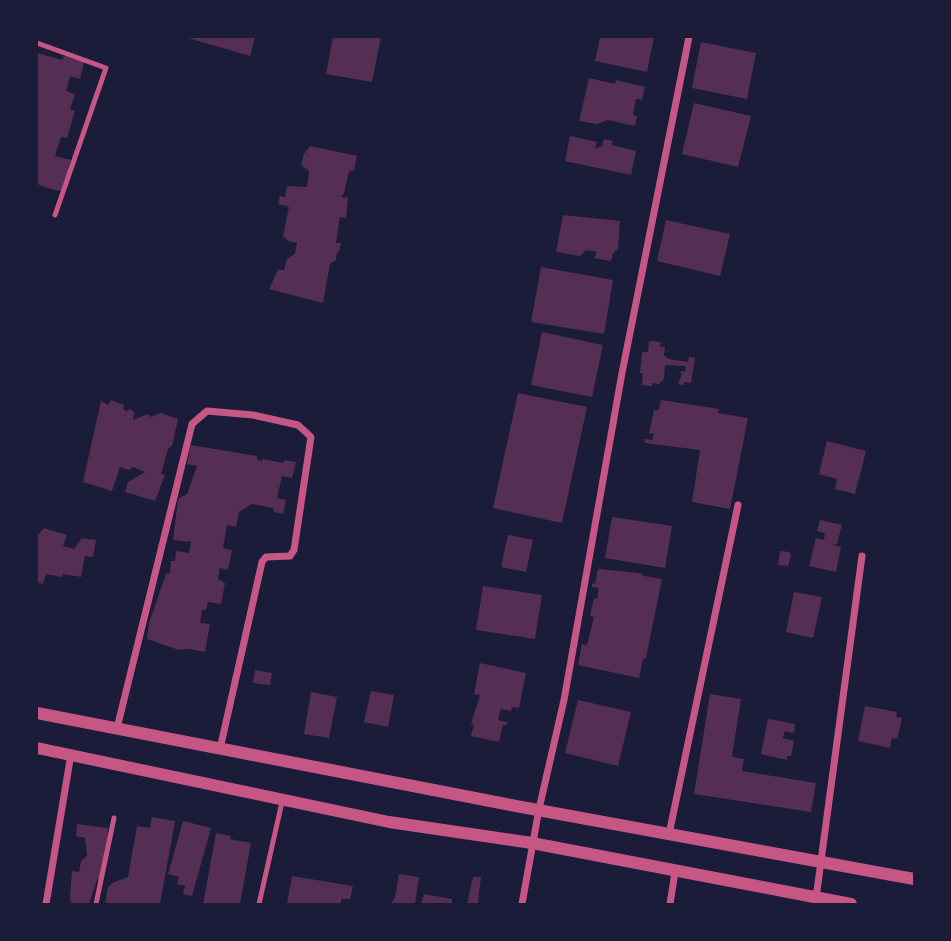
<!DOCTYPE html>
<html>
<head>
<meta charset="utf-8">
<style>
  body { margin:0 }
  #map { position:relative; width:951px; height:941px; overflow:hidden; background:#1b1b3a; font-family:Barlow,sans-serif }
  canvas { display:block }
  .frame { position:absolute; inset:0; border:38px solid #1b1b3a; pointer-events:none }
</style>
</head>
<body>
<div id="map">
<canvas width="951" height="941"></canvas>
<div class="frame"></div>
</div>
<script>
const ctx = document.querySelector('canvas').getContext('2d');
ctx.lineJoin = 'round';
function fill(path, color) { ctx.fillStyle = color; ctx.fill(path, 'evenodd'); }
const toPath = rows => new Path2D(rows.map(r => 'M' + r).join(''));
function trace(path, color, width, dash) { ctx.strokeStyle = color; ctx.lineWidth = width; ctx.lineCap = dash ? 'butt' : 'round'; ctx.setLineDash(dash || []); ctx.stroke(path); }
const building = toPath([
  [185,37,255,37,250,56],
  [333,37,381,37,372,82,326,74],
  [600,37,654,37,647,72,595,61],
  [701,42,756,53,747,99,692,88],
  [37,53,62,60,64,56,84,62,80,79,70,76,66,91,75,94,70,109,75,111,67,138,61,137,55,156,71,160,63,190,58,191,37,184],
  [589,78,615,84,616,80,645,87,642,100,636,99,633,115,637,116,635,126,608,120,597,124,579,121],
  [694,103,751,116,738,167,682,154],
  [570,136,597,142,595,149,602,146,604,139,613,141,612,145,636,151,631,175,565,161],
  [310,146,357,156,354,170,349,172,344,193,341,197,348,198,346,218,340,217,336,243,341,243,339,252,337,252,336,260,330,264,323,303,269,289,278,270,284,270,287,259,295,254,297,243,289,241,283,236,289,207,278,204,280,196,285,197,287,186,307,187,309,171,301,165,304,154],
  [563,215,620,221,618,249,613,253,611,261,594,258,597,252,586,250,580,256,556,252],
  [666,220,730,234,720,276,657,261],
  [541,267,613,280,604,334,531,322],
  [542,332,603,345,592,397,531,385],
  [649,341,661,342,660,347,665,347,664,355,669,359,688,362,689,357,695,358,691,383,684,382,684,385,678,384,682,375,679,371,685,372,686,366,665,365,664,379,659,384,653,383,652,386,642,385,643,373,640,373,642,352,648,352],
  [518,393,587,407,562,523,493,508],
  [111,400,124,405,123,409,126,411,130,409,134,412,133,420,148,414,151,417,161,413,178,419,172,446,168,449,161,474,165,475,155,501,125,492,128,482,145,472,133,467,129,470,120,467,112,491,83,482,101,401,108,405],
  [661,400,719,409,718,413,748,418,730,509,692,502,700,450,645,443,645,439,652,440,654,434,649,433,654,410,659,410],
  [827,441,866,451,855,494,835,489,837,479,819,474],
  [191,445,257,456,257,460,262,461,262,459,283,463,284,460,296,462,292,478,282,476,277,498,286,500,283,514,274,512,273,508,252,504,239,512,236,527,227,525,223,548,232,550,228,570,220,568,218,579,225,583,221,604,208,602,206,610,202,610,200,623,210,624,205,652,189,649,179,650,147,639,149,623,166,574,170,573,171,561,175,561,176,551,189,553,191,542,173,540,178,499,187,494,197,466,187,464],
  [612,517,672,526,665,568,605,558],
  [820,520,842,525,837,544,833,545,841,547,836,572,809,566,816,538,824,540,825,533,817,531],
  [44,528,67,535,63,546,74,549,82,538,96,540,93,557,85,556,81,577,63,574,62,577,46,574,43,584,37,582,37,536],
  [508,535,533,540,526,572,501,567],
  [780,551,789,552,791,555,788,566,778,565],
  [598,569,640,573,644,576,662,579,646,658,643,659,639,678,578,665,582,644,587,645,594,617,590,616,594,598,597,599,599,588,592,587,592,583,595,584],
  [483,586,542,595,535,639,476,630],
  [794,592,822,597,813,638,786,632],
  [480,663,526,673,519,708,512,707,511,711,501,709,498,720,507,722,507,725,503,725,499,742,471,736,474,725,471,724,480,695,474,694],
  [255,670,272,673,270,685,253,683],
  [371,691,394,695,388,727,364,722],
  [311,692,337,697,329,738,304,734],
  [710,694,741,699,732,757,744,759,742,771,816,783,811,812,694,794],
  [578,700,631,712,618,766,565,753],
  [865,706,897,712,896,717,902,718,897,739,892,738,890,748,858,741],
  [768,719,795,724,794,733,785,731,783,738,794,741,791,756,787,756,787,760,761,754],
  [152,817,175,821,160,904,105,904,108,887,114,882,128,877,137,826,150,828],
  [183,821,211,828,192,896,183,894,185,886,177,884,179,877,168,874],
  [77,824,108,828,104,876,97,880,89,904,71,904,70,897,72,871,79,872,81,861,87,856,85,838,76,836],
  [216,833,231,836,230,839,251,843,240,904,203,904],
  [399,874,419,877,415,904,391,904,395,897],
  [292,876,353,886,350,899,341,899,341,904,287,904],
  [473,877,481,877,478,902,477,904,467,904],
  [424,894,452,899,452,904,421,904]
]);
const service = toPath([
  [37,43,106,68,55,215],
  [96,904,114,818],
  [259,904,282,802]
]);
const minor = toPath([
  [117,728,192,424,207,411,253,415,298,425,311,437,294,550,290,556,266,557,262,562,220,749],
  [669,834,738,505],
  [816,898,862,556],
  [46,904,71,754],
  [522,904,539,809,564,700,622,373,689,37],
  [670,904,675,872]
]);
const tertiary = toPath([
  [37,713,516,806,914,879],
  [37,748,389,822,532,843,851,904]
]);
fill(building, '#542f53');
trace(service, '#c65784', 5);
trace(minor, '#c65784', 7);
trace(tertiary, '#c65784', 12);
</script>
</body>
</html>
